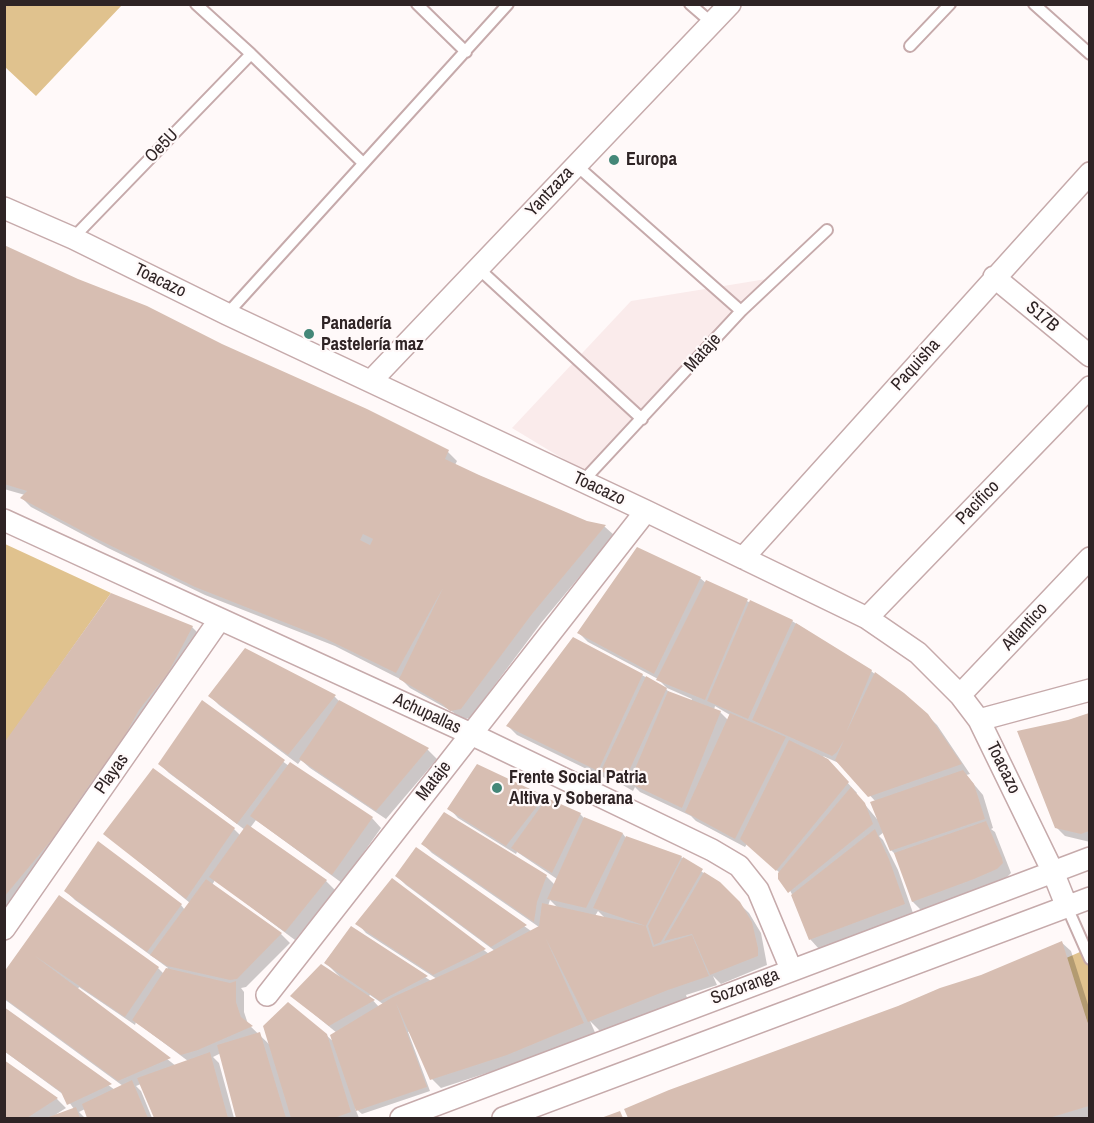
<!DOCTYPE html>
<html>
<head>
<meta charset="utf-8">
<style>
  body { margin:0 }
  #map { position:relative; width:1094px; height:1123px; overflow:hidden; background:#fff9f9; font-family:"Archivo Narrow",sans-serif }
  canvas { display:block }
  .frame { position:absolute; inset:0; border:6px solid #2f2425; pointer-events:none }
</style>
</head>
<body>
<div id="map">
<canvas width="1094" height="1123"></canvas>
<div class="frame"></div>
</div>
<script>
const ctx = document.querySelector('canvas').getContext('2d');
ctx.lineJoin = 'round';
function fill(path, color) { ctx.fillStyle = color; ctx.fill(path, 'evenodd'); }
const toPath = rows => new Path2D(rows.map(r => 'M' + r).join(''));
function trace(path, color, width, dash) { ctx.strokeStyle = color; ctx.lineWidth = width; ctx.lineCap = dash ? 'butt' : 'round'; ctx.setLineDash(dash || []); ctx.stroke(path); }
function drawText(font, color, halo, rows, align = 'center') {
  ctx.font = font + ' "Archivo Narrow",sans-serif'; ctx.lineWidth = 4.5; ctx.setLineDash([]); ctx.textBaseline = 'middle'; ctx.strokeStyle = halo; ctx.fillStyle = color; for (const [text, x, y, turn = 0] of rows) {
    ctx.save(); ctx.translate(x, y); ctx.rotate((+turn || 0) * Math.PI / 180); ctx.textAlign = isNaN(turn) ? turn : align; if (halo) ctx.strokeText(text, 0, 0); ctx.fillText(text, 0, 0); ctx.restore();
  }
}
const built = toPath([
  [785,276,590,475,512,428,631,301]
]);
const green = toPath([
  [4,5,5,4,122,5,36,96,5,67],
  [5,544,111,593,5,743],
  [1089,948,1089,1027,1064,959]
]);
const shadow = toPath([
  [4,248,221,346,448,452,457,461,455,465,587,523,605,527,614,535,541,623,470,718,461,720,453,712,410,688,402,680,335,646,205,595,108,548,31,507,22,498,25,495,4,489],
  [700,578,706,583,792,621,871,671,927,715,937,725,970,774,966,775,983,795,993,828,991,829,995,832,1011,873,1006,878,922,911,913,902,896,855,890,849,884,832,879,836,883,840,898,870,913,913,819,949,810,939,793,896,780,873,747,844,745,847,696,821,691,816,640,792,635,787,633,791,609,777,607,779,517,735,508,726,642,675,666,689,671,694,691,701,692,699,667,688,658,679,588,642,579,633],
  [715,706,730,715,728,720,720,712,714,710],
  [823,756,841,764,876,802,877,819,856,794,857,793],
  [192,627,201,636,4,920,4,745],
  [210,696,335,697,341,703,428,750,437,759,386,819,310,768,301,760,298,764,219,705],
  [202,702,289,766,372,818,381,828,342,883,256,820,250,828,326,881,335,890,295,940,215,880,212,885,281,934,290,943,246,987,241,988,244,992,244,1012,248,1024,270,1045,326,1035,335,1043,337,1033,292,996,340,977,325,962,352,928,431,981,437,979,366,933,357,923,392,880,489,954,495,951,406,885,397,876,417,849,531,931,539,927,432,853,423,844,445,814,547,877,555,885,557,879,517,852,516,854,458,818,449,808,544,797,547,800,580,814,585,819,623,834,626,838,681,857,719,884,749,913,761,933,767,965,721,984,713,976,717,985,686,995,693,1016,616,1047,590,1021,597,1037,441,1088,432,1079,410,1031,408,1032,430,1091,362,1114,355,1108,359,1118,237,1118,221,1053,213,1057,219,1063,234,1118,156,1118,141,1084,136,1086,141,1091,152,1118,88,1118,85,1109,79,1112,85,1118,4,1118,4,1061,57,1099,66,1108,55,1115,74,1109,64,1095,4,1051,4,1008,115,1090,123,1086,4,999,4,975,25,948,158,968,164,974,168,968,75,900,66,891,181,905,185,910,190,903,105,834,234,829,241,836,245,830,169,773,160,764],
  [550,900,558,908,548,906],
  [598,911,606,919,595,916],
  [79,987,135,1025,136,1022,188,1061,176,1066,78,989],
  [370,995,383,1004,379,1007,369,996],
  [1090,714,1090,842,1065,836,1056,827,1069,721],
  [1061,942,1071,951,1090,1011,1090,1118,629,1118,626,1110,981,976]
]);
const building = toPath([
  [4,245,78,279,147,306,222,344,367,409,449,450,445,459,479,475,587,521,606,525,532,614,461,709,450,711,442,704,399,679,443,588,396,673,324,638,195,587,97,539,20,498,27,491,4,484],
  [363,534,373,539,370,545,360,540],
  [637,547,701,577,654,674,577,633],
  [706,580,748,599,705,700,656,680],
  [111,593,193,626,168,673,139,710,119,746,90,784,54,837,4,897,4,743],
  [750,600,793,620,748,719,707,701],
  [796,623,872,670,846,733,875,672,904,693,928,714,962,764,868,797,835,760,844,740,837,752,832,756,752,720],
  [573,637,643,674,598,771,506,726],
  [245,648,336,695,288,755,208,696],
  [646,676,667,688,624,782,601,771],
  [668,691,721,711,682,808,629,783],
  [202,700,285,760,237,824,158,764],
  [339,700,429,748,376,811,299,759],
  [730,713,786,737,735,839,685,812],
  [1089,713,1089,831,1081,834,1055,828,1017,731,1068,720],
  [789,740,828,759,849,782,776,871,740,839],
  [290,762,373,817,332,875,250,816],
  [477,764,545,796,506,846,447,809],
  [153,768,235,828,186,899,103,834],
  [963,770,974,784,985,819,890,851,870,802],
  [851,787,865,803,873,824,788,893,778,879,778,873],
  [547,798,581,813,552,873,511,848],
  [444,812,547,875,537,902,534,922,421,844],
  [584,817,623,833,586,908,547,899],
  [986,821,1002,858,1003,863,997,869,974,879,912,902,894,853],
  [247,824,327,880,285,932,209,877],
  [875,829,889,859,905,904,809,940,791,895],
  [626,836,682,856,646,926,653,947,692,935,709,976,668,990,588,1022,546,939,584,1023,507,1055,430,1080,396,1003,427,1087,356,1111,330,1035,393,997,471,962,539,926,542,903,646,926,593,908],
  [98,841,182,904,147,952,64,891],
  [416,847,527,925,491,947,395,876],
  [683,857,703,869,661,942,654,945,648,926],
  [704,872,720,882,740,902,752,922,758,948,758,956,710,975,692,934,664,941],
  [392,878,486,949,433,975,355,924],
  [206,879,282,933,237,979,230,980,167,966,150,955],
  [59,895,159,967,125,1017,35,956,171,1058,118,1081,4,998,4,972],
  [351,926,428,976,380,1001,324,963],
  [1062,941,1089,1027,1089,1106,1049,1118,990,1118,989,1117,983,1118,628,1118,624,1109,669,1090,898,1006,940,988,981,975],
  [321,964,375,1000,329,1026,290,996],
  [166,968,230,983,236,981,236,1002,241,1017,253,1026,198,1050,181,1055,132,1020],
  [288,1002,327,1034,351,1112,334,1118,291,1118,263,1026],
  [4,1007,112,1084,67,1105,61,1092,4,1051],
  [260,1032,286,1118,236,1118,217,1045],
  [210,1052,228,1118,154,1118,137,1078],
  [4,1060,58,1098,27,1118,4,1118],
  [132,1080,148,1118,87,1118,82,1104],
  [76,1107,80,1118,46,1118],
  [620,1111,623,1118,601,1118]
]);
const service = toPath([
  [196,4,251,54,363,163],
  [417,4,466,52],
  [690,4,712,23],
  [1034,4,1090,54],
  [910,46,950,4],
  [576,165,741,311],
  [73,238,251,54],
  [479,269,642,419],
  [227,314,508,4],
  [583,481,741,311,827,230],
  [1067,907,1090,959]
]);
const minor = toPath([
  [4,208,73,238,227,314,646,511,867,618,918,653,960,695,979,720,1053,872,1067,907],
  [994,277,1090,356],
  [371,381,730,4],
  [4,520,471,734,712,850,739,866,758,890,791,969],
  [743,558,1090,173],
  [867,618,1090,387],
  [960,695,1090,558],
  [979,720,1090,690],
  [4,929,220,619],
  [267,995,646,511],
  [401,1118,1090,858],
  [503,1118,1090,898]
]);
const markers = [
  [614,160,6,"#448778"],
  [309,334,6,"#448778"],
  [497,788,6,"#448778"]
];
const streetNames = [
  ["Oe5U",162,146,-46],
  ["Yantzaza",550,192,-47],
  ["Toacazo",160,281,26],
  ["S17B",1042,317,40],
  ["Mataje",703,353,-48],
  ["Paquisha",916,365,-48],
  ["Toacazo",599,489,25],
  ["Pacifico",978,503,-46],
  ["Atlantico",1025,627,-47],
  ["Achupallas",427,714,25],
  ["Toacazo",1003,768,64],
  ["Playas",112,774,-55],
  ["Mataje",434,781,-52],
  ["Sozoranga",745,987,-21]
];
const poiNames = [
  ["Europa",626,160],
  ["Panadería",321,324],
  ["Pastelería maz",321,345],
  ["Frente Social Patria",509,778],
  ["Altiva y Soberana",509,799]
];
fill(built, '#faebeb');
fill(green, '#e0c28e');
fill(shadow, '#0003');
fill(building, '#d7beb2');
trace(service, '#c6aaab', 14);
trace(minor, '#c6aaab', 24);
trace(service, '#fff', 10);
trace(minor, '#fff', 21);
for (const [x, y, r, color] of markers) { const dot = new Path2D(); dot.arc(x, y, r, 0, 2 * Math.PI); ctx.fillStyle = color; ctx.fill(dot); trace(dot, '#fff9f9', 2); }
drawText('18px', '#2f2425', '#fff9f9', streetNames);
drawText('bold 18px', '#2f2425', '#fff9f9', poiNames, 'left');
</script>
</body>
</html>
